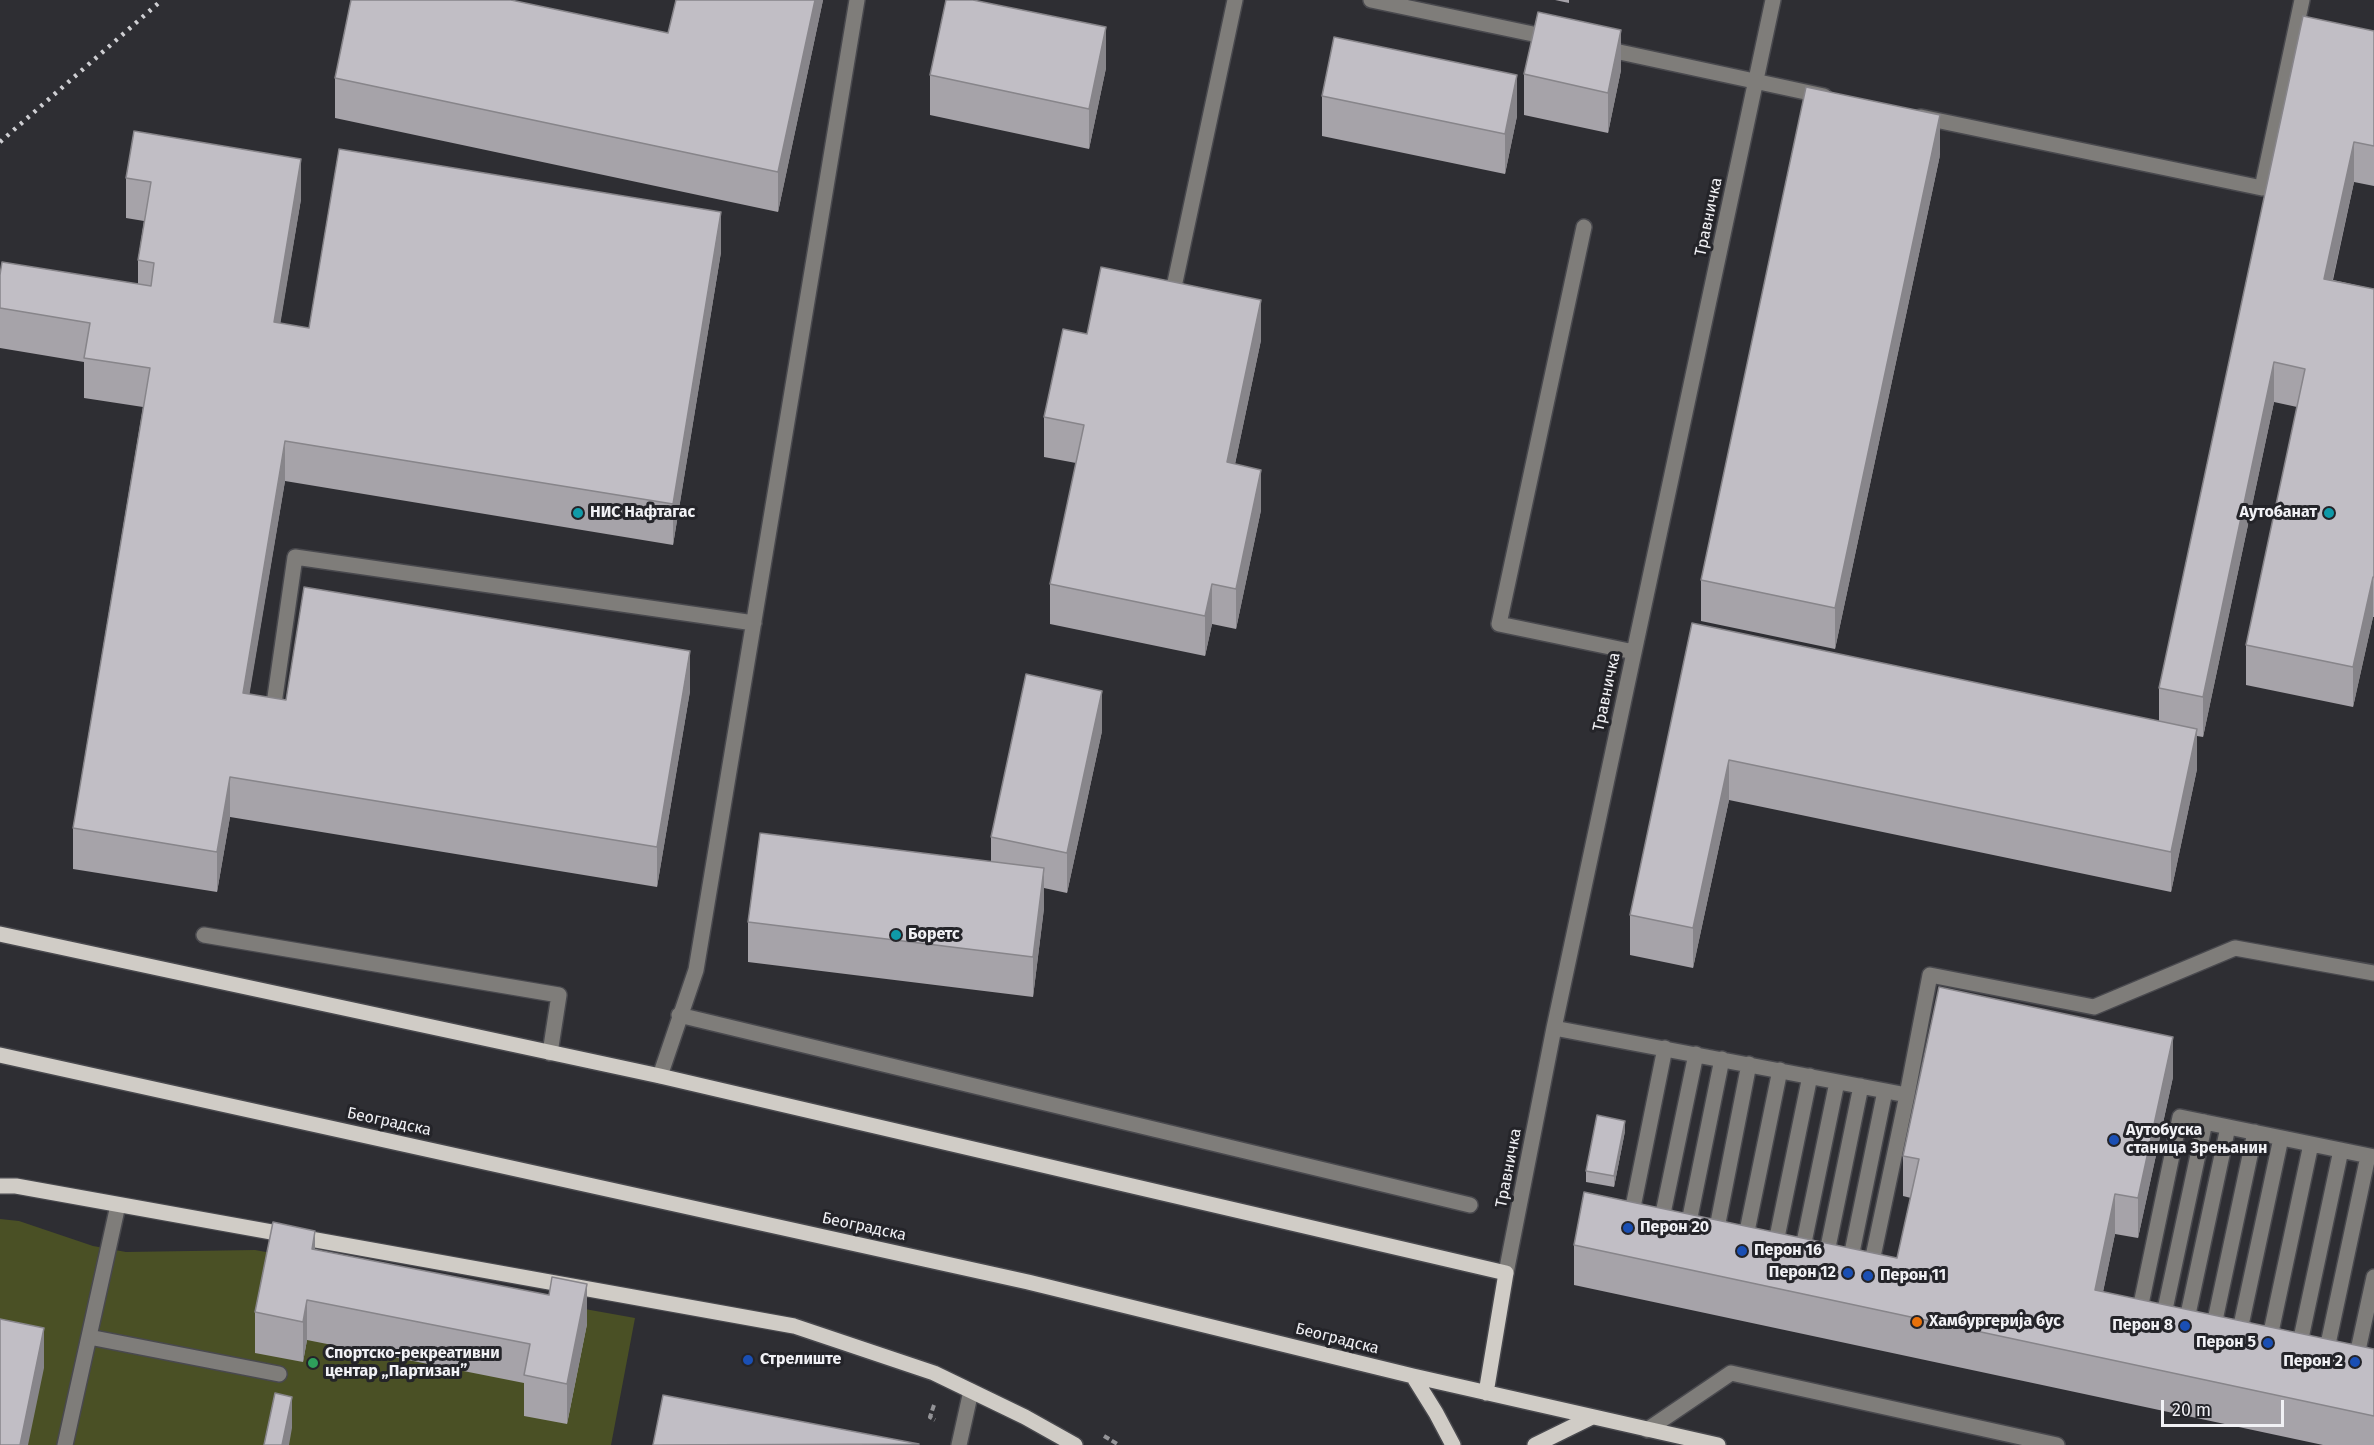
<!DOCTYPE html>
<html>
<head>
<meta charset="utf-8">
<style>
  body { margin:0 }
  #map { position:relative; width:2374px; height:1445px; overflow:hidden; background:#2e2e33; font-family:"Fira Sans",sans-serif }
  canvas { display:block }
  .scale { position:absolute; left:2161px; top:1400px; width:123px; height:27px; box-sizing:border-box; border:3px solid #f1f1f5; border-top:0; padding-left:8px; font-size:18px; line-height:21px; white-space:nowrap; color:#f1f1f5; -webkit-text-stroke:4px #242429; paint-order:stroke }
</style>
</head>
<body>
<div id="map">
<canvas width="2374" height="1445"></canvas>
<div class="scale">20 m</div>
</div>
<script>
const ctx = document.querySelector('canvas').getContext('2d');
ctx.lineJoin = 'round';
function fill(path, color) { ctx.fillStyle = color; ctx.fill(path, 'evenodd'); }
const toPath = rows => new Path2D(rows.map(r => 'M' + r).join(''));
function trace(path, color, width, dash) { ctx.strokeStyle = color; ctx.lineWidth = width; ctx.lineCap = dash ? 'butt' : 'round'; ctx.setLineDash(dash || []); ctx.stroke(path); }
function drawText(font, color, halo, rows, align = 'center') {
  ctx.font = font + ' "Fira Sans",sans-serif'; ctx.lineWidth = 6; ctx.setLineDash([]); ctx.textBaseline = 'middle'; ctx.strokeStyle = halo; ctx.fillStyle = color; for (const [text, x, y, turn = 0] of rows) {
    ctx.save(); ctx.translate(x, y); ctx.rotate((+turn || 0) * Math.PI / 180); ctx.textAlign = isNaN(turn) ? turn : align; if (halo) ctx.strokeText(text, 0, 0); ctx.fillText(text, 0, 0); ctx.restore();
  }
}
const green = toPath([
  [0,1219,19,1221,93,1246,126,1252,255,1250,635,1318,611,1445,0,1445]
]);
const path = toPath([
  [934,1405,930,1417,935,1420],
  [1104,1436,1119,1445]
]);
const minor = toPath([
  [1371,0,1552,38],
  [1601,48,1824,96],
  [1921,117,2262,188,2302,0],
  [1584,227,1499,624,1634,652],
  [1171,301,1235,0],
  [273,711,295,557,754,623],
  [204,935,559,995,550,1053],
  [679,1015,1470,1205],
  [1554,1028,1907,1095,1930,975,2094,1007,2235,948,2374,973],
  [660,1076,696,970,857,0],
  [1630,1222,1665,1048],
  [1660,1228,1696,1054],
  [1687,1232,1722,1059],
  [1715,1238,1749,1064],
  [1744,1246,1780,1070],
  [1774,1252,1810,1076],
  [1801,1257,1837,1082],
  [1825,1262,1861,1086],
  [1849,1267,1885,1091],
  [1870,1271,1907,1095],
  [1506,1273,1554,1028,1773,0],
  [2140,1309,2180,1117,2374,1157],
  [2164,1314,2205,1122],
  [2187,1319,2228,1127],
  [2214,1325,2255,1132],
  [2240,1330,2281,1138],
  [89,1337,279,1374],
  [2270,1337,2311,1144],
  [2300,1343,2341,1150],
  [2327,1349,2368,1156],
  [2357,1355,2374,1277],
  [1647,1430,1731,1373,2057,1445],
  [65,1445,118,1205],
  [959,1445,971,1391]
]);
const major = toPath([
  [0,934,660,1076,1506,1273,1486,1393],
  [0,1055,1028,1282,1413,1376,1718,1445],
  [0,1186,16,1186,794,1326,934,1373,1025,1417,1075,1445],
  [1413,1376,1436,1413,1453,1445],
  [1535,1445,1592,1417]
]);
const rail = toPath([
  [0,142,162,0]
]);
const wall = toPath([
  [676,0,823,0,778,212,335,118,335,78,668,33],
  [1555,0,1569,0,1569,3],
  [2374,31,2374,186,2354,182,2333,280,2374,289,2374,617,2373,617,2353,707,2246,685,2246,645,2297,407,2274,402,2203,737,2197,736,2197,769,2171,892,1729,800,1693,968,1630,955,1630,915,1692,623,2159,721,2159,688],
  [1106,68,1089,149,930,115,930,75],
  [1621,70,1608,133,1524,115,1524,74],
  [1322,96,1517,116,1505,174,1322,136],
  [1940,155,1835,649,1701,621,1701,580],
  [126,178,301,199,280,323,309,328,721,252,673,545,285,481,249,694,286,700,690,691,657,887,230,817,217,892,73,869,73,828,143,407,84,398,84,362,0,348,0,275,138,284,138,260,144,221,126,218],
  [1087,334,1261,340,1235,464,1261,510,1236,629,1212,624,1205,656,1050,624,1050,584,1076,463,1044,457,1044,417],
  [1102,731,1067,893,1044,888,1044,908,1033,997,748,962,748,922,991,861,991,837],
  [2173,1077,2138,1238,2115,1234,2103,1292,2374,1349,2374,1445,2323,1445,1574,1285,1574,1245,1897,1258,1911,1198,1903,1196,1903,1156],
  [1625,1131,1614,1187,1586,1182,1586,1171],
  [315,1249,587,1324,567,1424,524,1416,524,1383,307,1340,303,1362,255,1353,255,1312]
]);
const shadedWall = toPath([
  [815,0,823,0,778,212,778,172],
  [1106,27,1106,68,1089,149,1089,109],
  [1621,30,1621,70,1608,133,1608,93],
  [1517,75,1517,116,1505,174,1505,134],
  [1940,115,1940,155,1835,649,1835,608],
  [2354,142,2354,182,2324,319,2324,279],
  [301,159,301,199,274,362,274,322],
  [721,212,721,252,673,545,673,504],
  [1261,300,1261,340,1227,502,1227,462],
  [2274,362,2274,402,2203,737,2203,697],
  [285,441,285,481,243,733,243,693],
  [1261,470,1261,510,1236,629,1236,589],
  [2373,577,2373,617,2353,707,2353,667],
  [1212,584,1212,624,1205,656,1205,616],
  [690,651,690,691,657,887,657,847],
  [1102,691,1102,731,1067,893,1067,853],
  [2197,729,2197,769,2171,892,2171,852],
  [1729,760,1729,800,1693,968,1693,928],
  [230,777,230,817,217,892,217,852],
  [1044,868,1044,908,1033,997,1033,957],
  [2173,1037,2173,1077,2138,1238,2138,1198],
  [1625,1121,1625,1131,1614,1187,1614,1176],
  [2115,1194,2115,1234,2095,1330,2095,1290],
  [315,1231,315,1271,312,1249],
  [587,1284,587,1324,567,1424,567,1384],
  [307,1300,307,1340,303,1362,303,1322],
  [44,1328,44,1368,28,1445,20,1445],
  [292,1397,292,1428,289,1445,282,1445]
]);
const building = toPath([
  [351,0,511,0,668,33,676,0,815,0,778,172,335,78,351,0],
  [946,0,973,0,1106,27,1089,109,930,75,946,0],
  [1538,12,1621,30,1608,93,1524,74,1538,12],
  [2303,16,2374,31,2374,146,2354,142,2324,279,2374,289,2374,577,2373,577,2353,667,2246,645,2305,369,2274,362,2203,697,2159,688,2303,16],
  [1334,37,1517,75,1505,134,1322,96,1334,37],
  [1806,87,1940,115,1835,608,1701,580,1806,87],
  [134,131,301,159,274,322,309,328,339,149,721,212,673,504,285,441,243,693,286,700,304,587,690,651,657,847,230,777,217,852,73,828,150,368,84,358,90,323,0,308,0,275,2,262,151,286,154,263,138,260,151,182,126,178,134,131],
  [1101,267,1261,300,1227,462,1261,470,1236,589,1212,584,1205,616,1050,584,1084,425,1044,417,1063,329,1087,334,1101,267],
  [1692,623,2197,729,2171,852,1729,760,1693,928,1630,915,1692,623],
  [1026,674,1102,691,1067,853,991,837,1026,674],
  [760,833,1044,868,1033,957,748,922,760,833],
  [1939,987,2173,1037,2138,1198,2115,1194,2095,1290,2374,1349,2374,1416,1574,1245,1584,1192,1897,1258,1919,1159,1903,1156,1939,987],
  [1597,1115,1625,1121,1614,1176,1586,1171,1597,1115],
  [273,1222,315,1231,312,1249,549,1295,552,1277,587,1284,567,1384,524,1375,530,1344,307,1300,303,1322,255,1312,273,1222],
  [0,1319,44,1328,20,1445,0,1445,0,1319],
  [275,1393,292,1397,282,1445,264,1445,275,1393],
  [663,1395,919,1444,653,1445,663,1395]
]);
const markers = [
  [578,513,6,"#0f9aa8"],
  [2329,513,6,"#0f9aa8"],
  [896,935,6,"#0f9aa8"],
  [2114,1140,6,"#1a4fb4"],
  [1628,1228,6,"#1a4fb4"],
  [1742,1251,6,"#1a4fb4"],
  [1848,1273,6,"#1a4fb4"],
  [1868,1276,6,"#1a4fb4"],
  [1917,1322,6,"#e8710a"],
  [2185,1326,6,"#1a4fb4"],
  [2268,1343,6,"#1a4fb4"],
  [748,1360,6,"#1a4fb4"],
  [2355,1362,6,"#1a4fb4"],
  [313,1363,6,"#2e9e5b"]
];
const streetNames = [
  ["Травничка",1709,217,-78],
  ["Травничка",1607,692,-78],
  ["Београдска",389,1122,12],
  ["Травничка",1509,1168,-79],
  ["Београдска",864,1227,12],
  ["Београдска",1337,1339,14]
];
const poiNames = [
  ["НИС Нафтагас",590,513],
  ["Аутобанат",2317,513,"right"],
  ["Боретс",908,935],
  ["Аутобуска",2126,1131],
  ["станица Зрењанин",2126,1149],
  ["Перон 20",1640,1228],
  ["Перон 16",1754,1251],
  ["Перон 12",1836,1273,"right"],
  ["Перон 11",1880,1276],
  ["Хамбургерија бус",1929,1322],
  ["Перон 8",2173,1326,"right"],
  ["Перон 5",2256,1343,"right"],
  ["Спортско-рекреативни",325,1354],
  ["центар „Партизан”",325,1372],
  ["Стрелиште",760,1360],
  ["Перон 2",2343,1362,"right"]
];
fill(green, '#4a5025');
trace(minor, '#49494e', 18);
trace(major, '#49494e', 18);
trace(path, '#939397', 4, [6, 3]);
trace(minor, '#7f7d7a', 15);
trace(major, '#d0ccc6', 15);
trace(rail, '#cfcfd3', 4.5, [3, 6]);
fill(wall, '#a6a3a9');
fill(shadedWall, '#87858a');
fill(building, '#c1bec5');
trace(building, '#87858a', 1.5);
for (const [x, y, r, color] of markers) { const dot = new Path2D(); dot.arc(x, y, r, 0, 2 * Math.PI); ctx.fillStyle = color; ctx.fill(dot); trace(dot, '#242429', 2); }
drawText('16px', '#f1f1f5', '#242429', streetNames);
drawText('bold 16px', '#f1f1f5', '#242429', poiNames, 'left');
</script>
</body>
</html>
